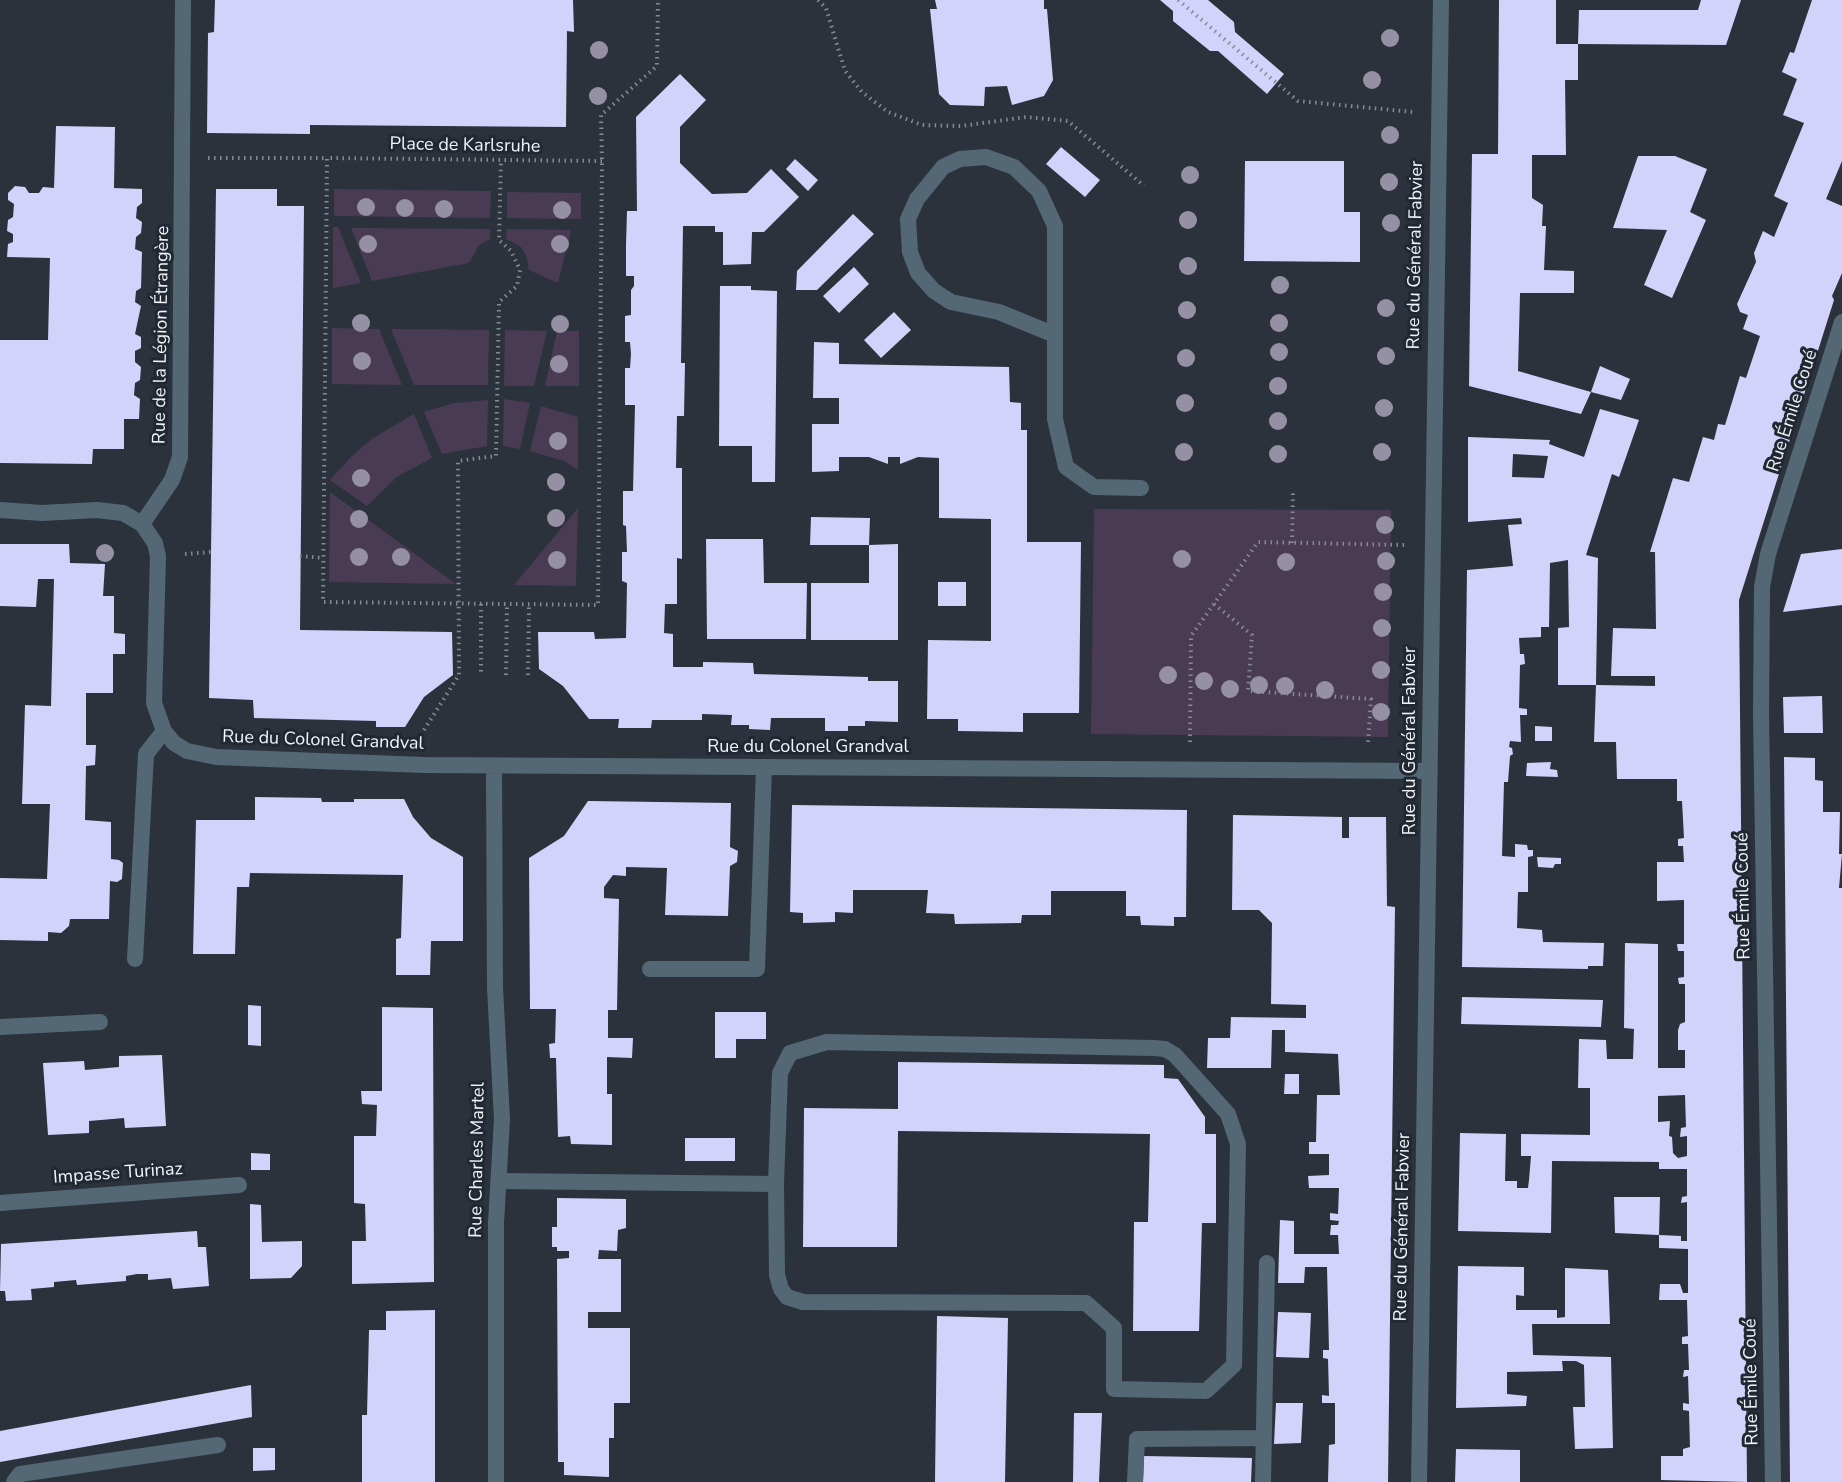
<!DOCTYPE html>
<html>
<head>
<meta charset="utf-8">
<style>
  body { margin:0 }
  canvas { display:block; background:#2b323c }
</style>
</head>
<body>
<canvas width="1842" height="1482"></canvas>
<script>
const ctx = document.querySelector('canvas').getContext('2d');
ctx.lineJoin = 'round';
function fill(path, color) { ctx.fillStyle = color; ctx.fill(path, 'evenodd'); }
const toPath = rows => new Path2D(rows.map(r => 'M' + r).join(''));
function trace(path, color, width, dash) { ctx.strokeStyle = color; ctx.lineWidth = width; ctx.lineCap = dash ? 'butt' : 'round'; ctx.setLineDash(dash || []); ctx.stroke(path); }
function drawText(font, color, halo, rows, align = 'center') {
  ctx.font = font + ' "Nunito Sans",sans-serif'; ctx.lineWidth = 6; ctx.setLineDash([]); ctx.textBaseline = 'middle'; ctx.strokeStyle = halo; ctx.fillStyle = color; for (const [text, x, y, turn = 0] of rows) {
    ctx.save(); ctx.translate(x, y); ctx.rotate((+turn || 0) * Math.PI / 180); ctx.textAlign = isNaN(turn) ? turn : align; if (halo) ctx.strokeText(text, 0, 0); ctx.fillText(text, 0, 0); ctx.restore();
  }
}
const green = toPath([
  [334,189,491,191,490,218,334,216],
  [507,192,581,193,581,219,507,218],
  [333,227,338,227,361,283,333,288],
  [351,228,490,229,490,239,479,245,469,263,372,281],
  [507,229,571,230,558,283,529,270,527,258,521,247,506,239],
  [332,328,379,329,402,385,332,384],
  [391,329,489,330,488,385,414,385],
  [505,330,547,331,534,386,504,386],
  [557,331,579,331,579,386,545,386],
  [504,399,530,403,520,449,503,446],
  [488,400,487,446,442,454,424,412,454,403],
  [541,406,578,417,578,470,564,461,530,451],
  [414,414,432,458,398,476,367,506,330,480,351,457,373,438],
  [330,492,456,584,329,582],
  [578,508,576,586,514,585],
  [1094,509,1391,510,1388,737,1091,734]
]);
const building = toPath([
  [215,0,573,0,574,32,567,31,566,127,310,125,310,134,207,133,208,33,214,32],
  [935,0,1044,0,1044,9,1047,9,1053,80,1044,96,1012,105,1007,86,985,87,984,106,950,105,939,94,930,9,937,9],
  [1160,0,1208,0,1234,22,1235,32,1284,74,1267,94,1218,51,1210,51,1173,21,1173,11],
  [1499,0,1556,0,1556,44,1578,44,1578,80,1565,80,1566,155,1532,155,1532,198,1543,205,1542,226,1546,226,1544,270,1574,271,1574,293,1520,293,1518,371,1591,392,1581,414,1469,386,1472,154,1498,154],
  [1701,0,1741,0,1726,45,1578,44,1579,10,1698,10],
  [1812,0,1842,0,1842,161,1826,199,1842,206,1842,273,1832,296,1834,300,1739,600,1747,1482,1661,1480,1661,1456,1683,1456,1683,1449,1690,1447,1689,1411,1683,1410,1683,1403,1689,1404,1688,1376,1683,1377,1684,1370,1689,1370,1688,1344,1682,1344,1682,1337,1688,1336,1687,1300,1659,1300,1660,1284,1680,1284,1683,1293,1688,1293,1688,1249,1659,1248,1659,1235,1681,1236,1681,1241,1687,1241,1687,1202,1681,1203,1682,1197,1687,1196,1687,1169,1659,1169,1659,1162,1552,1161,1551,1233,1458,1231,1460,1133,1506,1134,1505,1181,1517,1181,1517,1188,1528,1188,1529,1180,1531,1156,1521,1156,1521,1134,1590,1135,1590,1088,1578,1088,1579,1039,1606,1040,1607,1059,1633,1059,1634,1029,1624,1028,1625,943,1658,944,1658,1068,1685,1068,1685,1050,1678,1050,1678,1030,1680,1024,1685,1022,1685,984,1679,984,1678,978,1684,977,1684,951,1678,951,1677,944,1684,944,1684,900,1657,901,1657,862,1684,862,1683,846,1678,846,1678,839,1684,838,1682,801,1677,801,1677,779,1617,779,1616,742,1594,742,1596,685,1655,686,1655,676,1611,676,1613,628,1656,629,1655,552,1650,552,1673,478,1689,482,1703,437,1714,440,1718,424,1725,425,1740,376,1746,378,1760,336,1743,329,1748,315,1740,312,1737,304,1756,262,1754,253,1763,231,1774,237,1788,203,1774,196,1804,123,1783,115,1797,79,1782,72,1790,52,1794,53],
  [1685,1095,1686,1127,1681,1128,1680,1137,1687,1136,1687,1156,1678,1158,1673,1153,1672,1137,1669,1136,1670,1121,1658,1122,1658,1096],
  [680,74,706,100,680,127,680,163,712,194,747,193,771,169,799,197,764,232,752,232,751,264,723,265,723,232,715,232,715,226,683,226,681,363,685,363,684,416,677,416,676,468,682,468,682,559,677,558,677,604,665,604,664,633,673,634,673,667,703,667,703,662,753,663,754,674,868,677,868,681,898,681,898,722,865,721,865,726,848,726,848,731,825,731,825,718,771,718,770,730,749,729,749,725,731,725,732,715,702,714,702,720,652,720,651,728,618,728,619,719,589,719,563,686,539,669,538,632,594,632,595,639,626,638,627,583,622,581,622,552,627,552,626,526,623,525,623,491,633,491,635,405,625,405,625,368,630,368,631,354,630,342,625,342,625,316,631,315,631,290,634,286,634,276,626,276,626,245,627,211,637,211,636,117],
  [56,126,115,127,114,188,142,189,142,203,137,207,136,218,142,222,141,233,136,237,135,249,142,252,141,288,136,291,135,302,141,306,135,334,141,337,141,348,135,351,135,362,141,367,140,380,135,383,134,395,140,399,139,419,124,419,124,449,93,449,92,464,0,463,0,340,48,340,50,258,7,257,8,244,13,242,13,234,7,231,8,220,13,217,14,204,8,200,8,193,15,186,25,187,29,193,39,193,43,187,54,188],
  [1061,147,1100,180,1085,197,1046,164],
  [1638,156,1675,156,1707,169,1690,212,1706,220,1672,298,1644,285,1667,230,1613,228],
  [795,159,818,180,808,191,786,169],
  [1245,161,1344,161,1344,212,1360,212,1360,262,1244,261],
  [216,189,277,189,277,206,304,206,300,630,452,632,453,675,424,697,405,727,376,727,376,721,254,718,253,700,209,698],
  [853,214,874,234,817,290,796,290,797,271],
  [854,267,869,284,839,313,823,296],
  [720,286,751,286,751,290,777,291,775,482,752,482,752,446,719,446],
  [894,312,911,330,881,358,864,340],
  [814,342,839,343,839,364,1009,367,1010,402,1021,403,1021,430,1027,430,1027,542,1081,542,1079,713,1023,713,1023,732,958,731,958,719,927,719,928,640,991,641,991,519,939,518,939,458,918,457,900,464,900,457,888,457,888,464,869,457,839,457,839,471,812,472,812,424,839,424,839,398,813,398],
  [1600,366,1630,379,1621,400,1591,392],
  [1600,409,1639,420,1619,477,1612,474,1586,555,1598,558,1596,685,1558,685,1558,628,1569,627,1568,560,1550,563,1549,627,1541,627,1541,637,1519,638,1520,654,1524,654,1525,664,1520,665,1519,708,1527,709,1527,715,1520,715,1521,742,1510,741,1509,747,1512,748,1513,754,1510,756,1508,782,1504,782,1502,856,1515,857,1515,844,1527,845,1528,850,1533,850,1533,856,1528,857,1528,892,1518,892,1517,928,1542,930,1543,942,1604,943,1603,966,1588,966,1588,969,1462,967,1467,570,1513,566,1508,525,1522,524,1521,518,1468,522,1468,437,1550,440,1549,444,1584,457],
  [1513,454,1548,456,1544,478,1512,477],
  [811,517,870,518,869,545,810,545],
  [706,539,763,539,764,583,807,583,806,639,707,639],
  [0,544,69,544,70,563,105,564,103,596,114,596,114,633,125,634,125,654,113,654,113,693,86,693,86,745,96,745,95,765,86,766,85,820,111,822,111,859,119,860,123,863,122,879,117,882,110,881,109,919,70,919,69,926,61,933,48,932,48,941,0,940,0,878,47,879,50,804,22,804,25,705,51,706,54,579,38,579,36,607,0,606],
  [898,544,898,640,811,640,811,583,869,583,869,545],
  [1842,549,1842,605,1783,612,1801,554],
  [938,582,966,582,966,606,938,606],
  [1822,696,1823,733,1784,733,1783,697],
  [1535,726,1552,727,1552,741,1535,741],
  [1784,757,1815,758,1815,780,1823,781,1823,812,1840,812,1839,854,1842,854,1839,888,1842,888,1842,1482,1790,1482],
  [1551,762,1550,769,1557,770,1558,777,1526,776,1527,763],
  [255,797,321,798,322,802,354,802,354,799,404,799,413,817,431,838,463,857,463,941,431,941,430,975,396,975,396,939,401,938,403,875,250,873,249,887,237,887,235,954,193,954,196,820,255,820],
  [588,801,731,803,730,847,738,851,737,862,730,866,728,916,665,915,667,868,626,867,626,876,613,875,604,887,604,898,619,899,617,1010,608,1010,608,1038,633,1038,632,1058,607,1057,607,1094,612,1094,612,1145,571,1144,570,1136,558,1137,556,1058,550,1058,549,1044,555,1043,556,1009,530,1009,529,858,564,836],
  [792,805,1187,810,1186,917,1174,917,1174,926,1141,925,1140,916,1126,916,1126,891,1051,891,1051,915,1022,915,1021,923,955,924,954,914,926,913,928,890,853,890,853,913,835,912,835,922,803,923,803,913,790,912],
  [1233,815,1342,817,1342,838,1349,838,1349,817,1386,817,1387,906,1395,907,1388,1482,1328,1482,1329,1445,1335,1444,1335,1403,1322,1403,1322,1395,1329,1396,1328,1359,1323,1358,1323,1350,1329,1350,1327,1267,1305,1267,1304,1283,1278,1283,1280,1220,1294,1221,1294,1254,1339,1254,1338,1235,1330,1235,1331,1225,1338,1225,1339,1221,1330,1220,1330,1213,1338,1214,1339,1188,1309,1188,1308,1176,1329,1175,1329,1154,1309,1154,1309,1142,1316,1142,1317,1095,1340,1095,1338,1054,1285,1052,1285,1030,1272,1030,1271,1068,1207,1068,1208,1038,1230,1038,1231,1017,1306,1018,1306,1005,1271,1004,1272,923,1259,910,1232,910],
  [1537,857,1561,858,1561,864,1555,864,1553,868,1538,867],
  [1462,997,1603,1000,1601,1027,1461,1024],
  [248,1005,261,1006,261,1046,248,1045],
  [382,1007,433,1008,434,1282,352,1284,352,1241,366,1241,365,1204,354,1203,354,1136,376,1136,377,1105,362,1104,361,1091,382,1091],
  [715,1012,766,1012,766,1039,736,1039,736,1058,715,1058],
  [162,1055,166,1126,125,1128,124,1118,89,1121,89,1133,48,1135,43,1063,84,1061,85,1070,119,1067,119,1056],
  [898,1062,1164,1065,1164,1078,1178,1079,1205,1117,1205,1134,1216,1134,1216,1223,1202,1223,1199,1331,1133,1331,1134,1222,1148,1222,1150,1134,898,1131,897,1247,803,1247,804,1108,898,1109],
  [1285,1074,1299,1074,1299,1094,1284,1094],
  [685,1138,735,1138,735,1161,685,1161],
  [251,1153,270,1154,270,1170,251,1170],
  [1614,1197,1660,1197,1659,1235,1615,1233],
  [557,1198,626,1199,626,1228,618,1230,617,1251,599,1250,598,1259,621,1259,621,1312,588,1312,588,1328,630,1328,630,1403,614,1403,614,1438,609,1438,609,1477,564,1475,564,1462,558,1462,557,1259,569,1258,569,1251,557,1251,557,1247,552,1247,552,1227,557,1227],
  [250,1204,261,1205,262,1242,302,1241,302,1266,291,1278,250,1279],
  [197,1231,198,1247,206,1247,209,1286,173,1289,171,1278,148,1280,148,1274,137,1274,126,1276,126,1281,77,1285,76,1280,54,1282,54,1287,31,1289,32,1300,6,1301,5,1291,0,1291,1,1244],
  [1458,1266,1524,1267,1524,1296,1516,1295,1516,1310,1557,1310,1557,1318,1565,1317,1565,1268,1608,1270,1610,1324,1532,1324,1533,1355,1611,1357,1613,1448,1575,1449,1573,1407,1585,1407,1584,1365,1576,1361,1562,1361,1563,1371,1507,1372,1507,1394,1527,1396,1526,1406,1456,1408],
  [435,1310,435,1482,362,1482,362,1415,367,1415,369,1330,386,1330,386,1311],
  [1278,1312,1311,1313,1309,1358,1276,1357],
  [937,1316,1008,1318,1005,1482,935,1482],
  [251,1385,252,1417,0,1462,0,1431],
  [1276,1403,1303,1403,1301,1443,1274,1444],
  [1074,1413,1102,1413,1099,1482,1073,1482],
  [253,1448,275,1448,275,1470,253,1471],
  [1456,1449,1520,1450,1520,1482,1455,1482],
  [1144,1456,1252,1458,1251,1482,1143,1482]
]);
const path = toPath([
  [818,0,826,8,845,71,862,92,888,112,922,125,961,126,1026,117,1068,121,1144,186],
  [1178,0,1298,101,1413,112],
  [208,158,327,158],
  [602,161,327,158,323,602,598,605,602,161,601,115,657,66,658,0],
  [1292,543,1293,491],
  [185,554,211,552],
  [300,556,324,558],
  [481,604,481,675],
  [1214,604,1252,635,1248,691,1371,699,1368,743],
  [506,675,507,604],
  [528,675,529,605],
  [424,730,459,675,458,461,496,456,499,302,517,286,520,270,511,251,499,240,501,161],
  [1190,742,1191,636,1258,542,1404,545]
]);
const service = toPath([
  [1055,335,999,312,951,302,934,291,918,273,910,252,908,219,917,199,943,167,960,159,986,157,1014,167,1039,191,1055,226,1055,419,1066,467,1094,487,1141,488],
  [135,959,146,754,164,731],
  [650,969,757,969,764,767],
  [0,1027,100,1022],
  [827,1042,1154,1048,1165,1049,1175,1055,1228,1114,1238,1144,1234,1365,1206,1391,1114,1389,1114,1328,1086,1303,803,1302,787,1297,781,1289,777,1275,776,1184,780,1073,790,1053,827,1042],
  [500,1181,776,1184],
  [14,1482,20,1474,218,1445],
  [1135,1482,1137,1439,1264,1438],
  [1263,1482,1267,1263]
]);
const minor = toPath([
  [183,0,180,457,172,480,142,524,155,543,158,556,154,703,164,731,174,743,187,751,216,757,424,765,1430,771],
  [0,510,42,513,97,510,123,513,142,524],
  [494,766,495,988,502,1119,496,1223,496,1482],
  [0,1203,239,1185],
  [1419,1482,1441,0],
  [1773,1482,1761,714,1762,587,1768,554,1842,322]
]);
const trees = [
  [1390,38],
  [599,50],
  [1372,80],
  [598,96],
  [1390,135],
  [1190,175],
  [1389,182],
  [366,207],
  [405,208],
  [444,209],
  [562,210],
  [1188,220],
  [1391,223],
  [368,244],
  [560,244],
  [1188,266],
  [1280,285],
  [1386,308],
  [1187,310],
  [361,323],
  [1279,323],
  [560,324],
  [1279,352],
  [1386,356],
  [1186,358],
  [362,361],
  [559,364],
  [1278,386],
  [1185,403],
  [1384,408],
  [1278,421],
  [558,441],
  [1184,452],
  [1382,452],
  [1278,454],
  [361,478],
  [556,482],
  [556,518],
  [359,519],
  [1385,525],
  [105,553],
  [359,557],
  [401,557],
  [1182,559],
  [557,560],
  [1386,561],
  [1286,562],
  [1383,592],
  [1382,628],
  [1381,670],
  [1168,675],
  [1204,681],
  [1259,685],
  [1285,686],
  [1230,689],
  [1325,690],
  [1381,712]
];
const streetNames = [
  ["Place de Karlsruhe",465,146,1],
  ["Rue du Général Fabvier",1416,255,-89],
  ["Rue de la Légion Étrangère",162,335,-89],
  ["Rue Émile Coué",1793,411,-72],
  ["Rue du Colonel Grandval",323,741,2],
  ["Rue du Général Fabvier",1411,741,-90],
  ["Rue du Colonel Grandval",808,748],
  ["Rue Émile Coué",1744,896,-91],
  ["Rue Charles Martel",478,1160,-89],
  ["Impasse Turinaz",118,1174,-4],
  ["Rue du Général Fabvier",1403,1227,-89],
  ["Rue Émile Coué",1752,1382,-91]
];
fill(green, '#493b53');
fill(building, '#d2d2fb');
trace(path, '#858b93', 4, [1.5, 4.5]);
trace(service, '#536874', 16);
trace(minor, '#536874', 16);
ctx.fillStyle = '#9690a4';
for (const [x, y] of trees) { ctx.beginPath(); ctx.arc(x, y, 9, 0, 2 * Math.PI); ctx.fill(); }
drawText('18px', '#eff4fb', '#212832', streetNames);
</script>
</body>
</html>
